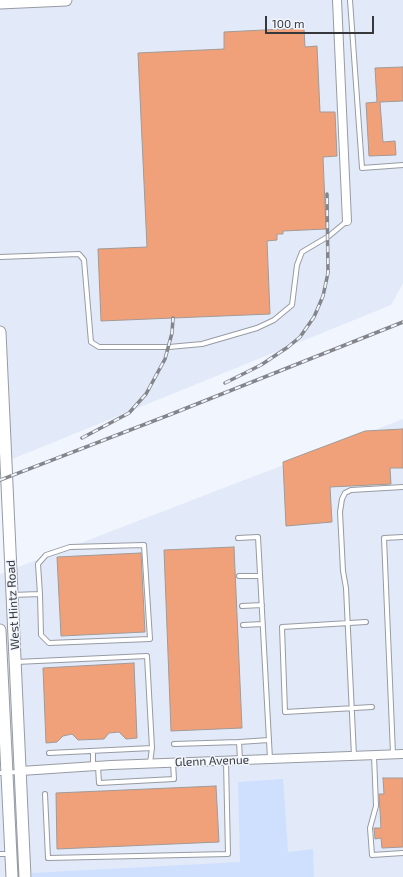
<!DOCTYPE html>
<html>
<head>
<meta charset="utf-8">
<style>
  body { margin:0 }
  #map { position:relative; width:403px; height:877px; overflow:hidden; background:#f1f5fd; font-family:"Exo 2",sans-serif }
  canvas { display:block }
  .scale { position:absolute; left:265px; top:16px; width:109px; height:18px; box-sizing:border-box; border:2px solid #35373a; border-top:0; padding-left:5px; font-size:12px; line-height:14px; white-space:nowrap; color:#35373a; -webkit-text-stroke:3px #f1f5fd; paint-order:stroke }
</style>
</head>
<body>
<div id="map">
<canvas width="403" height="877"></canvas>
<div class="scale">100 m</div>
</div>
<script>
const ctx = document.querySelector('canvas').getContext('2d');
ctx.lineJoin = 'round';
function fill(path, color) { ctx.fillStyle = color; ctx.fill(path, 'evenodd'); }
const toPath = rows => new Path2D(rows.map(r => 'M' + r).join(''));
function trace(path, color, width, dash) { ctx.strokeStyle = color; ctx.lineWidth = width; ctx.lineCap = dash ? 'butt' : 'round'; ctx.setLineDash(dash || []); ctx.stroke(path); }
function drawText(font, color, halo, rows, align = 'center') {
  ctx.font = font + ' "Exo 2",sans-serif'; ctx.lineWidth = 3; ctx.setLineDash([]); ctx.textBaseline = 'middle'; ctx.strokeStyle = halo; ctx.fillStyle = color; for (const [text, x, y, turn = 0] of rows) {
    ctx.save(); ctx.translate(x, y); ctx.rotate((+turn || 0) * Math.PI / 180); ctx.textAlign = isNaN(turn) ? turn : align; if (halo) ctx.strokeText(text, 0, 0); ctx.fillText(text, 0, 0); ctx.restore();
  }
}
const built = toPath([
  [0,0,403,0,403,283,391,305,0,464],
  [403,419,403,877,0,877,0,574]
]);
const green = toPath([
  [283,779,288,852,313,849,314,877,32,877,32,873,240,862,238,782]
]);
const building = toPath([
  [304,28,305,47,317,46,320,112,335,112,337,156,323,157,326,229,283,231,283,234,277,234,277,240,267,241,270,314,101,321,98,249,147,247,138,53,224,49,224,32,304,28],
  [403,67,403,101,380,102,383,142,395,141,396,155,369,156,366,103,377,102,375,68,403,67],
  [403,429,403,468,390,468,391,484,330,487,332,522,286,526,283,462,365,431,403,429],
  [234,547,242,728,171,731,164,550,234,547],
  [141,553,145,632,61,636,57,557,141,553],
  [134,663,137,738,126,739,119,732,109,733,104,739,78,740,72,734,63,736,57,742,46,743,43,668,134,663],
  [383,778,403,778,403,847,382,848,381,838,375,839,374,828,381,828,379,794,384,794,383,778],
  [216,786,219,842,57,849,56,793,216,786]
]);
const lane = toPath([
  [350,0,362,168,403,165],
  [0,257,79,254,84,260,91,342,99,347,169,347,202,344,257,328,274,320,292,305,297,265,302,252,329,236,347,221],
  [238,538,258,537,270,759],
  [239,576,260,576],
  [12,595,40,594,41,635,49,643,150,639,144,545,70,547,46,555,38,564,40,594],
  [242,606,262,605],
  [366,622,282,627,285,712,372,707],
  [243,625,263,624],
  [16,662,147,656,152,748,49,753],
  [239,742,269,740],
  [174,744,239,742,240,760],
  [93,751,93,767],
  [393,754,384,538,403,537],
  [374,755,376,806,370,828,372,855,403,853],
  [354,756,346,588,343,571,340,512,342,499,345,493,351,490,403,487],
  [150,763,152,748],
  [98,766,99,783,174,779,173,763],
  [0,773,19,772],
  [45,794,48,858,228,854,226,761],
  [0,854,10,854]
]);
const street = toPath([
  [337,0,347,221],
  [21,771,111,765,403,754]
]);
const secondary = toPath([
  [0,3,66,0],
  [0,332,25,877],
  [0,630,12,877]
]);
const rail = toPath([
  [225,383,261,365,288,347,300,337,314,317,323,296,328,273,327,194],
  [82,438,129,413,146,394,165,359,172,333,173,318],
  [0,480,169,415,403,322]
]);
const streetNames = [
  ["West Hintz Road",13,605,-93],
  ["Glenn Avenue",212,761,-2]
];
fill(built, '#e2eaf9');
fill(green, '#cfdffe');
fill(building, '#f1a17a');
trace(building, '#a29a96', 1);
trace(lane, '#979ba3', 6);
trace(street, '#979ba3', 10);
trace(secondary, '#979ba3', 13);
trace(lane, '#fff', 4);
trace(street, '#fff', 8);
trace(secondary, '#fff', 11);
trace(rail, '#83858a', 3.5);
trace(rail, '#f1f5fd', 2, [6]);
drawText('12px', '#35373a', '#f1f5fd', streetNames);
</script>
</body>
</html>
